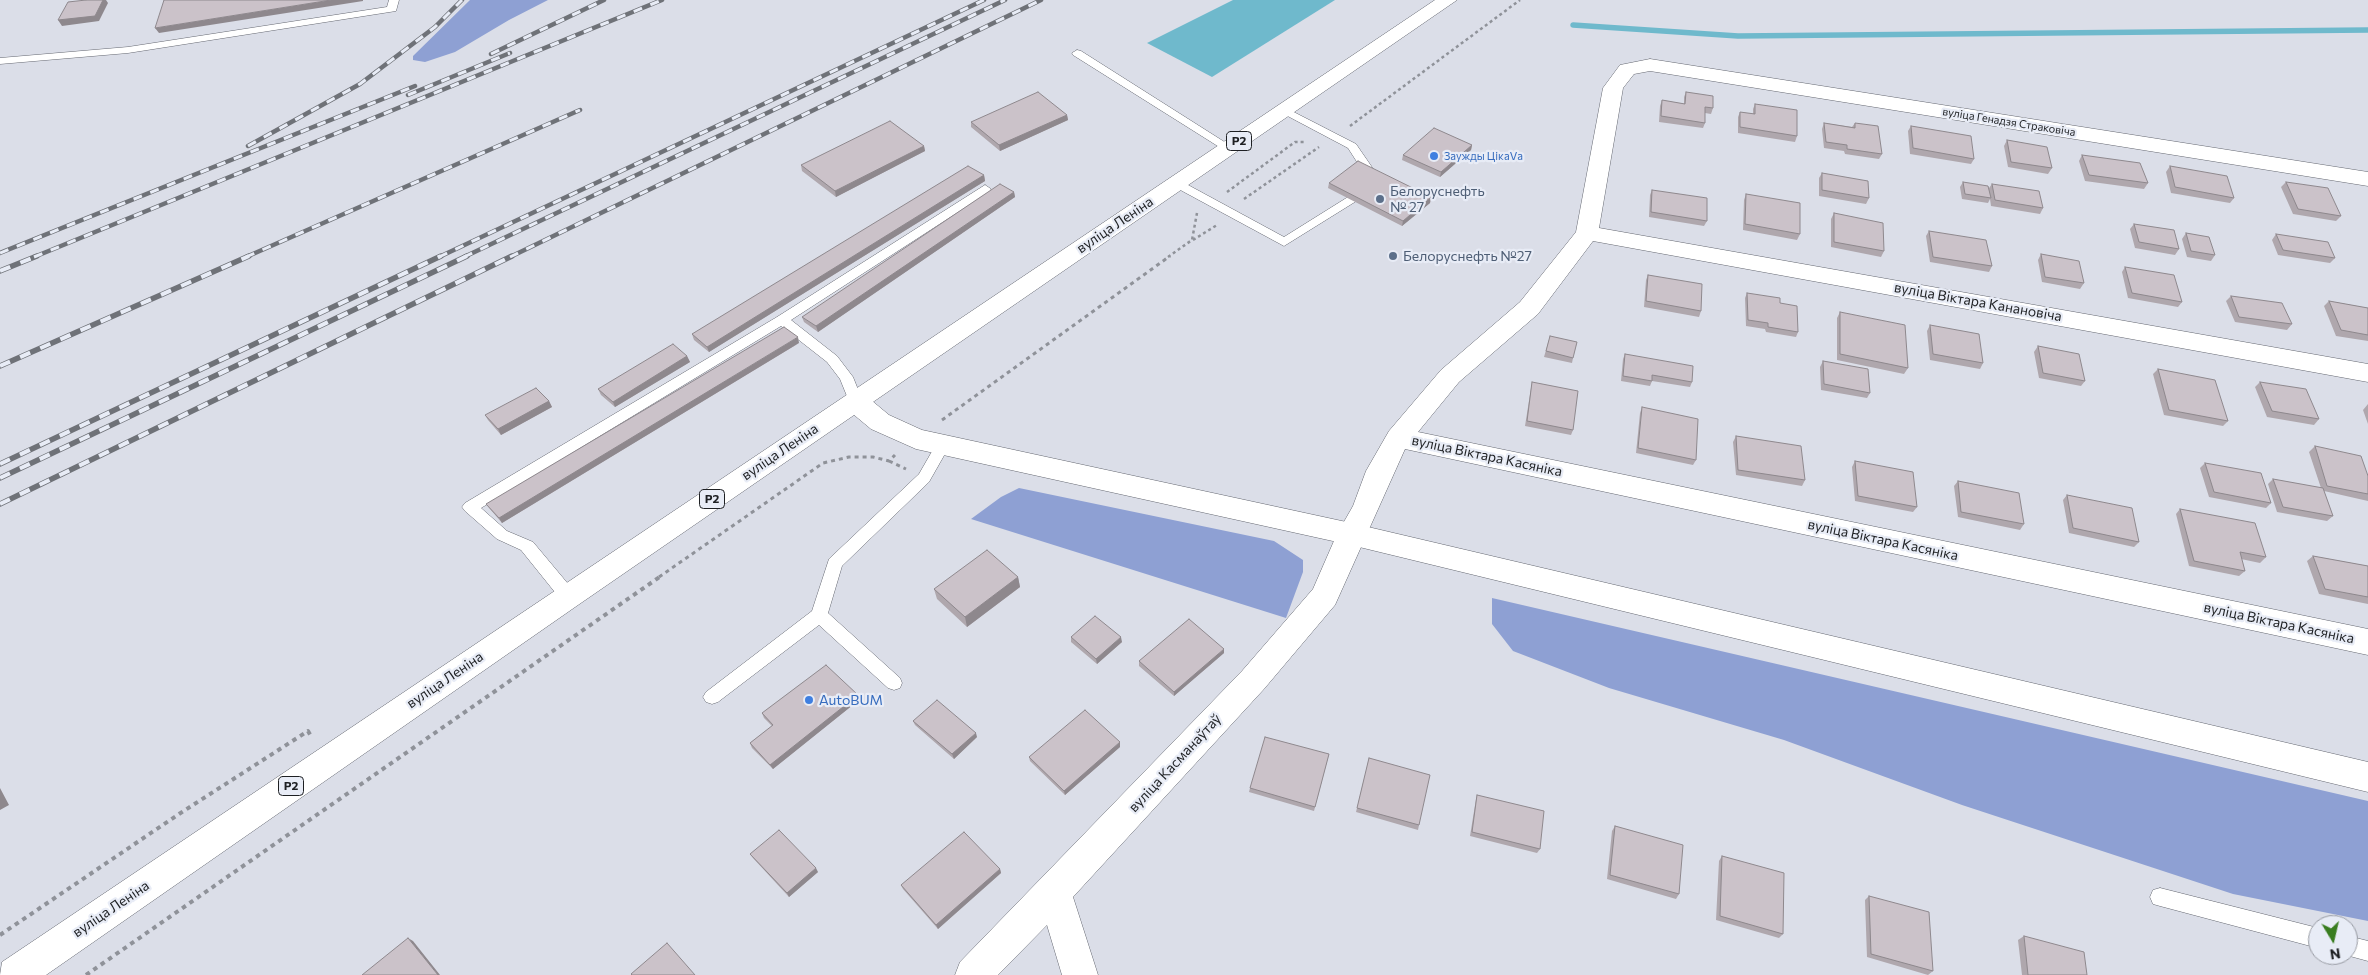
<!DOCTYPE html>
<html>
<head>
<meta charset="utf-8">
<style>
  body { margin:0 }
  #map { position:relative; width:2368px; height:975px; overflow:hidden; background:#dbdee8; font-family:Commissioner,sans-serif }
  canvas { display:block }
  .north { position:absolute; left:2308px; top:915px; width:50px; height:50px; box-sizing:border-box; background:#e8ecf6; border:1px solid #979aa2; border-radius:50%; rotate:171deg; font-size:14px; font-weight:700; line-height:20px; text-align:center; color:#1e2023 }
  .north::after { content:''; display:block; margin:auto; width:18px; height:22px; background:#397d20; clip-path:polygon(50% 0,100% 100%,50% 72%,0 100%) }
</style>
</head>
<body>
<div id="map">
<canvas width="2368" height="975"></canvas>
<div class="north">N</div>
</div>
<script>
const ctx = document.querySelector('canvas').getContext('2d');
ctx.lineJoin = 'round';
function fill(path, color) { ctx.fillStyle = color; ctx.fill(path, 'evenodd'); }
const toPath = rows => new Path2D(rows.map(r => 'M' + r).join(''));
function trace(path, color, width, dash) { ctx.strokeStyle = color; ctx.lineWidth = width; ctx.lineCap = dash ? 'butt' : 'round'; ctx.setLineDash(dash || []); ctx.stroke(path); }
function drawText(font, color, halo, rows, align = 'center') {
  ctx.font = font + ' Commissioner,sans-serif'; ctx.lineWidth = 4.5; ctx.setLineDash([]); ctx.textBaseline = 'middle'; ctx.strokeStyle = halo; ctx.fillStyle = color; for (const [text, x, y, turn = 0] of rows) {
    ctx.save(); ctx.translate(x, y); ctx.rotate((+turn || 0) * Math.PI / 180); ctx.textAlign = isNaN(turn) ? turn : align; if (halo) ctx.strokeText(text, 0, 0); ctx.fillText(text, 0, 0); ctx.restore();
  }
}
const forest = toPath([
  [470,0,548,0,509,20,455,52,425,62,413,60,413,56],
  [1019,488,1274,541,1303,560,1303,572,1286,618,971,519,1001,497],
  [1492,598,2368,801,2368,921,2233,894,1962,805,1784,740,1609,688,1513,651,1492,624]
]);
const water = toPath([
  [1233,0,1335,0,1212,77,1147,43]
]);
const stream = toPath([
  [1573,25,1738,36,2368,30]
]);
const pathFar2 = toPath([
  [1350,126,1520,0],
  [1227,192,1295,142,1304,142],
  [1244,199,1319,147],
  [1193,240,1217,225],
  [1168,257,1192,240,1197,213]
]);
const pathFar1 = toPath([
  [942,420,1170,256],
  [889,461,906,469],
  [659,577,823,463,849,457,873,457,889,461,895,455]
]);
const path = toPath([
  [0,935,179,814,308,731,312,738],
  [86,975,661,576]
]);
const service = toPath([
  [389,0,399,0,396,11,128,53,0,64,0,58,128,47,387,7,389,0],
  [1077,50,1081,51,1234,148,1232,150,1224,150,1073,55,1072,53,1077,50],
  [1284,107,1356,144,1376,173,1374,176,1366,176,1348,148,1280,112,1280,108,1284,107],
  [1177,179,1284,237,1348,197,1352,196,1358,200,1284,246,1173,186,1171,183,1173,180,1177,179],
  [985,185,991,189,989,192,791,320,837,356,853,377,863,402,861,406,851,406,840,379,827,362,781,326,481,508,507,531,533,542,574,591,576,596,574,601,568,603,562,601,521,550,497,539,465,511,462,507,465,503,777,317,985,185],
  [943,440,948,441,950,445,929,482,842,566,828,613,900,678,902,683,900,688,894,690,888,688,819,625,718,702,712,704,706,702,703,697,706,692,812,611,829,559,919,474,938,441,943,440],
  [2160,888,2318,928,2318,948,2160,906,2153,904,2150,897,2153,890,2160,888],
  [2348,936,2368,941,2368,961,2346,955,2348,936]
]);
const minor = toPath([
  [1650,59,2368,172,2368,186,1650,71,1634,74,1623,88,1599,228,2368,364,2368,382,1593,241,1538,314,1459,382,1418,432,2368,629,2368,655,1405,449,1335,605,1264,689,1073,897,1098,975,1062,975,1047,925,998,975,955,975,960,962,1242,671,1313,589,1337,534,1353,506,1366,471,1389,431,1441,370,1520,302,1576,232,1603,88,1620,65,1650,59]
]);
const tertiary = toPath([
  [856,393,865,395,889,415,922,430,1351,523,2368,762,2368,792,1351,545,916,449,871,429,847,409,843,402,847,395,856,393]
]);
const primary = toPath([
  [1435,0,1457,0,578,605,46,975,0,975,2,962,1435,0]
]);
const railFar1 = toPath([
  [491,54,604,0],
  [408,95,510,53],
  [248,146,360,84,435,27,462,0],
  [0,253,415,86],
  [34,257,662,0],
  [246,257,580,110],
  [439,257,984,0],
  [464,257,1005,0],
  [510,257,1041,0]
]);
const rail = toPath([
  [0,271,37,256],
  [0,366,249,256],
  [0,464,441,256],
  [0,478,467,256],
  [0,504,512,256]
]);
const wall = toPath([
  [1686,92,1713,108,1711,114,1705,113,1705,123,1703,128,1659,122,1660,106,1662,100,1684,104,1684,97],
  [1755,104,1797,136,1795,142,1738,133,1738,117,1740,112,1753,114,1753,109],
  [1067,115,1068,120,1000,151,971,127,971,122],
  [1824,123,1852,127,1855,123,1882,154,1879,159,1845,154,1844,151,1824,148,1822,129],
  [1911,126,1974,159,1971,164,1910,154,1908,131],
  [2007,140,2052,168,2048,174,2008,167,2004,146],
  [1472,145,1471,150,1440,177,1402,160,1403,155],
  [924,146,925,151,836,197,802,171,801,165],
  [2082,155,2148,183,2144,189,2085,181,2079,161],
  [2170,166,2234,198,2230,203,2171,193,2166,172],
  [1822,173,1869,198,1866,204,1819,196,1819,178],
  [984,175,985,181,709,352,694,340,692,334],
  [1963,182,1989,188,1992,184,2043,208,2040,214,1991,206,1990,199,1988,203,1962,199,1960,187],
  [2286,182,2341,216,2336,221,2293,214,2281,187],
  [1329,183,1431,197,1430,203,1402,226,1328,188],
  [1652,190,1707,221,1704,226,1649,217,1650,195],
  [1014,192,1015,197,818,332,804,322,802,317],
  [1746,194,1800,234,1797,240,1743,230,1744,200],
  [1834,213,1884,251,1881,257,1831,247,1831,219],
  [2134,224,2179,249,2175,255,2135,248,2130,229],
  [1929,231,1992,266,1989,272,1930,262,1926,236],
  [2186,233,2215,255,2211,261,2187,257,2182,239],
  [2276,234,2335,258,2330,263,2278,255,2272,240],
  [2041,254,2084,283,2080,289,2042,282,2038,260],
  [2125,267,2182,302,2178,307,2128,298,2122,272],
  [1648,275,1701,311,1699,317,1644,307,1646,280],
  [1747,293,1798,332,1796,337,1766,332,1765,329,1746,326,1745,298],
  [2231,296,2292,324,2287,330,2235,322,2226,301],
  [2329,301,2368,308,2368,341,2336,336,2324,306],
  [1840,312,1908,368,1904,374,1837,360,1837,318],
  [1930,325,1983,363,1980,369,1930,360,1927,331],
  [1550,336,1573,358,1572,363,1544,357],
  [799,343,502,523,490,509,486,504],
  [2038,346,2085,381,2081,386,2039,378,2034,352],
  [1625,354,1692,382,1690,387,1652,381,1650,386,1621,381,1623,359],
  [687,356,690,362,615,407,601,395,598,389],
  [1823,361,1870,393,1867,398,1821,390,1820,367],
  [2158,369,2228,421,2223,426,2164,415,2153,374],
  [1532,382,1573,430,1571,435,1525,426,1531,388],
  [2260,382,2319,419,2314,425,2267,417,2255,387],
  [549,401,552,407,501,435,488,420,485,415],
  [2368,404,2368,424,2363,410],
  [1642,407,1696,460,1693,465,1636,453,1640,413],
  [1736,436,1805,480,1802,486,1736,475,1733,442],
  [2315,446,2368,476,2368,501,2324,491,2333,516,2327,521,2277,512,2268,484,2273,479,2321,488,2309,452],
  [1855,461,1917,507,1913,512,1855,501,1852,467],
  [2205,463,2271,503,2266,508,2209,497,2200,468],
  [1958,481,2024,524,2020,530,1958,517,1954,486],
  [2067,495,2139,542,2134,547,2069,533,2063,500],
  [2180,509,2266,557,2260,563,2241,559,2245,571,2239,576,2189,566,2176,514],
  [2313,556,2368,566,2368,604,2319,594,2307,561],
  [1018,577,1020,587,967,627,937,599,934,589],
  [1071,637,1122,642,1097,664,1071,642],
  [1224,653,1174,696,1139,666,1139,661],
  [859,700,773,769,752,748,750,743,772,726,764,718,762,713],
  [913,721,977,737,954,759,915,725],
  [1120,747,1065,795,1030,761,1029,757],
  [1329,754,1314,811,1249,792,1250,788],
  [1369,758,1419,825,1418,830,1356,812],
  [1477,795,1540,849,1537,853,1470,836,1476,799],
  [1615,826,1679,894,1676,899,1607,879,1612,831],
  [750,854,818,872,789,897,753,858],
  [1722,856,1783,934,1779,938,1716,920,1719,861],
  [1000,869,1001,873,938,929,903,889,901,885],
  [1869,896,1933,971,1928,975,1867,957,1865,900],
  [2024,936,2087,975,2022,975,2018,940]
]);
const shadedWall = toPath([
  [103,0,106,0,108,3,99,21,62,26,58,20],
  [331,0,363,0,363,1,159,33,155,28],
  [1067,115,1068,120,1000,151,999,145],
  [1472,145,1471,150,1440,177,1441,172],
  [924,146,925,151,836,197,835,191],
  [984,175,985,181,709,352,707,347],
  [1014,192,1015,197,818,332,816,326],
  [1431,197,1430,203,1402,226,1403,221],
  [798,337,799,343,502,523,499,518],
  [687,356,690,362,615,407,613,402],
  [549,401,552,407,501,435,498,429],
  [1018,577,1020,587,967,627,965,617],
  [1121,637,1122,642,1097,664,1096,659],
  [1224,649,1224,653,1174,696,1174,692],
  [858,695,859,700,773,769,770,765],
  [976,733,977,737,954,759,952,754],
  [1120,742,1120,747,1065,795,1064,791],
  [0,788,9,805,0,810],
  [816,868,818,872,789,897,787,893],
  [1000,869,1001,873,938,929,936,925],
  [408,938,413,941,440,975,438,975]
]);
const building = toPath([
  [86,0,103,0,95,16,58,20,68,2,86,0],
  [164,0,331,0,155,28,164,0],
  [1038,92,1067,115,999,145,971,122,1038,92],
  [1686,92,1713,96,1713,108,1705,107,1705,123,1661,116,1662,100,1685,104,1686,92],
  [1755,104,1797,110,1797,136,1740,127,1740,112,1755,114,1755,104],
  [890,121,924,146,835,191,801,165,890,121],
  [1824,123,1855,128,1855,123,1878,126,1882,154,1847,149,1847,145,1826,142,1824,123],
  [1911,126,1971,136,1974,159,1913,148,1911,126],
  [1434,128,1472,145,1441,172,1403,155,1434,128],
  [2007,140,2047,147,2052,168,2011,162,2007,140],
  [2082,155,2140,163,2148,183,2089,175,2082,155],
  [1358,161,1431,197,1403,221,1329,183,1358,161],
  [968,166,984,175,707,347,692,334,968,166],
  [2170,166,2227,176,2234,198,2175,187,2170,166],
  [1822,173,1868,181,1869,198,1822,190,1822,173],
  [1963,182,1988,186,1991,198,1965,194,1963,182],
  [2286,182,2328,188,2341,216,2298,209,2286,182],
  [1000,184,1014,192,816,326,802,317,1000,184],
  [1992,184,2039,191,2043,208,1995,200,1992,184],
  [1652,190,1707,198,1707,221,1651,212,1652,190],
  [1746,194,1800,203,1800,234,1745,224,1746,194],
  [1834,213,1883,223,1884,251,1834,242,1834,213],
  [2134,224,2174,230,2179,249,2139,242,2134,224],
  [1929,231,1986,240,1992,266,1933,257,1929,231],
  [2186,233,2209,237,2215,255,2191,251,2186,233],
  [2276,234,2328,242,2335,258,2283,250,2276,234],
  [2041,254,2079,261,2084,283,2045,277,2041,254],
  [2125,267,2174,275,2182,302,2132,293,2125,267],
  [1648,275,1702,284,1701,311,1646,301,1648,275],
  [1747,293,1780,298,1780,303,1797,306,1798,332,1768,327,1768,323,1748,320,1747,293],
  [2231,296,2282,303,2292,324,2239,317,2231,296],
  [2329,301,2368,308,2368,335,2341,330,2329,301],
  [1840,312,1905,325,1908,368,1840,354,1840,312],
  [1930,325,1979,334,1983,363,1933,354,1930,325],
  [784,327,798,337,499,518,486,504,784,327],
  [1550,336,1577,342,1573,358,1546,351,1550,336],
  [673,344,687,356,613,402,598,389,673,344],
  [2038,346,2079,354,2085,381,2043,373,2038,346],
  [1625,354,1693,366,1692,382,1652,375,1652,381,1623,376,1625,354],
  [1823,361,1868,369,1870,393,1824,384,1823,361],
  [2158,369,2215,380,2228,421,2169,410,2158,369],
  [1532,382,1578,391,1573,430,1527,421,1532,382],
  [2260,382,2306,389,2319,419,2272,411,2260,382],
  [536,388,549,401,498,429,485,415,536,388],
  [1642,407,1698,419,1696,460,1638,448,1642,407],
  [1736,436,1801,446,1805,480,1738,470,1736,436],
  [2315,446,2361,456,2368,476,2368,494,2327,486,2315,446],
  [1855,461,1913,472,1917,507,1858,496,1855,461],
  [2205,463,2261,473,2271,503,2214,492,2205,463],
  [2273,479,2323,488,2333,516,2283,507,2273,479],
  [1958,481,2019,493,2024,524,1961,512,1958,481],
  [2067,495,2132,508,2139,542,2073,528,2067,495],
  [2180,509,2255,523,2266,557,2240,552,2245,571,2194,561,2180,509],
  [987,550,1018,577,965,617,934,589,987,550],
  [2313,556,2368,566,2368,597,2325,589,2313,556],
  [1095,616,1121,637,1096,659,1071,637,1095,616],
  [1189,619,1224,649,1174,692,1139,661,1189,619],
  [826,665,858,695,770,765,750,743,773,725,762,713,826,665],
  [937,700,976,733,952,754,913,721,937,700],
  [1085,710,1120,742,1064,791,1029,757,1085,710],
  [1265,737,1329,754,1315,807,1250,788,1265,737],
  [1369,758,1430,775,1419,825,1357,808,1369,758],
  [1477,795,1544,811,1540,849,1472,832,1477,795],
  [1615,826,1683,845,1679,894,1610,875,1615,826],
  [779,830,816,868,787,893,750,854,779,830],
  [964,832,1000,869,936,925,901,885,964,832],
  [1722,856,1784,873,1783,934,1720,916,1722,856],
  [1869,896,1929,912,1933,971,1871,954,1869,896],
  [2024,936,2084,952,2087,975,2028,975,2024,936],
  [408,938,438,975,362,975,408,938],
  [667,943,695,975,632,975,631,974,667,943]
]);
const markers = [
  [1434,156,5,"#3f7fe0"],
  [1380,199,5,"#5c6f8a"],
  [1393,256,5,"#5c6f8a"],
  [809,700,5,"#3f7fe0"]
];
const farStreetnames = [
  ["вуліца Генадзя Страковіча",2009,122,9]
];
const farShopnames = [
  ["Заужды ЦікаVа",1444,156]
];
const shields = [
  [1239,141,25],
  [712,499,25],
  [291,786,25]
];
const shieldNames = [
  ["Р2",1239,141],
  ["Р2",712,499],
  ["Р2",291,786]
];
const serviceNames = [
  ["Белоруснефть",1390,191],
  ["№ 27",1390,207],
  ["Белоруснефть №27",1403,256]
];
const streetNames = [
  ["вуліца Леніна",1115,225,-34],
  ["вуліца Віктара Канановіча",1978,302,10],
  ["вуліца Леніна",780,452,-34],
  ["вуліца Віктара Касяніка",1487,456,12],
  ["вуліца Віктара Касяніка",1883,540,12],
  ["вуліца Віктара Касяніка",2279,623,12],
  ["вуліца Леніна",445,680,-34],
  ["вуліца Касманаўтаў",1175,763,-47],
  ["вуліца Леніна",111,909,-34]
];
const shopNames = [
  ["AutoBUM",819,700]
];
fill(forest, '#8ea0d3');
fill(water, '#6fb9cc');
trace(stream, '#6fb9cc', 5.5);
trace(service, '#656871', 1);
trace(minor, '#656871', 1);
trace(tertiary, '#656871', 1);
trace(primary, '#656871', 1);
trace(pathFar2, '#8f9299', 2.5, [3, 3]);
trace(pathFar1, '#8f9299', 3, [4, 4]);
trace(path, '#8f9299', 4, [4.5, 4.5]);
fill(service, '#fff');
fill(minor, '#fff');
fill(tertiary, '#fff');
fill(primary, '#fff');
trace(railFar1, '#6f7278', 4.5);
trace(rail, '#6f7278', 5.5);
trace(railFar1, '#e8ecf6', 3, [9]);
trace(rail, '#e8ecf6', 4, [11]);
fill(wall, '#afa7ad');
fill(shadedWall, '#8e888d');
fill(building, '#cbc2c9');
trace(building, '#8e888d', 1);
for (const [x, y, r, color] of markers) { const dot = new Path2D(); dot.arc(x, y, r, 0, 2 * Math.PI); ctx.fillStyle = color; ctx.fill(dot); trace(dot, '#e8ecf6', 2); }
drawText('11px', '#1e2023', '#e8ecf6', farStreetnames);
drawText('11px', '#366cbe', '#e8ecf6', farShopnames, 'left');
for (const [x, y, w] of shields) { const box = new Path2D(); box.roundRect(x - w / 2, y - 9.5, w, 19, 4); ctx.fillStyle = '#e8ecf6'; ctx.fill(box); trace(box, '#1e2023', 1); }
drawText('bold 12px', '#1e2023', null, shieldNames);
drawText('14px', '#4e5e75', '#e8ecf6', serviceNames, 'left');
drawText('14px', '#1e2023', '#e8ecf6', streetNames);
drawText('14px', '#366cbe', '#e8ecf6', shopNames, 'left');
</script>
</body>
</html>
